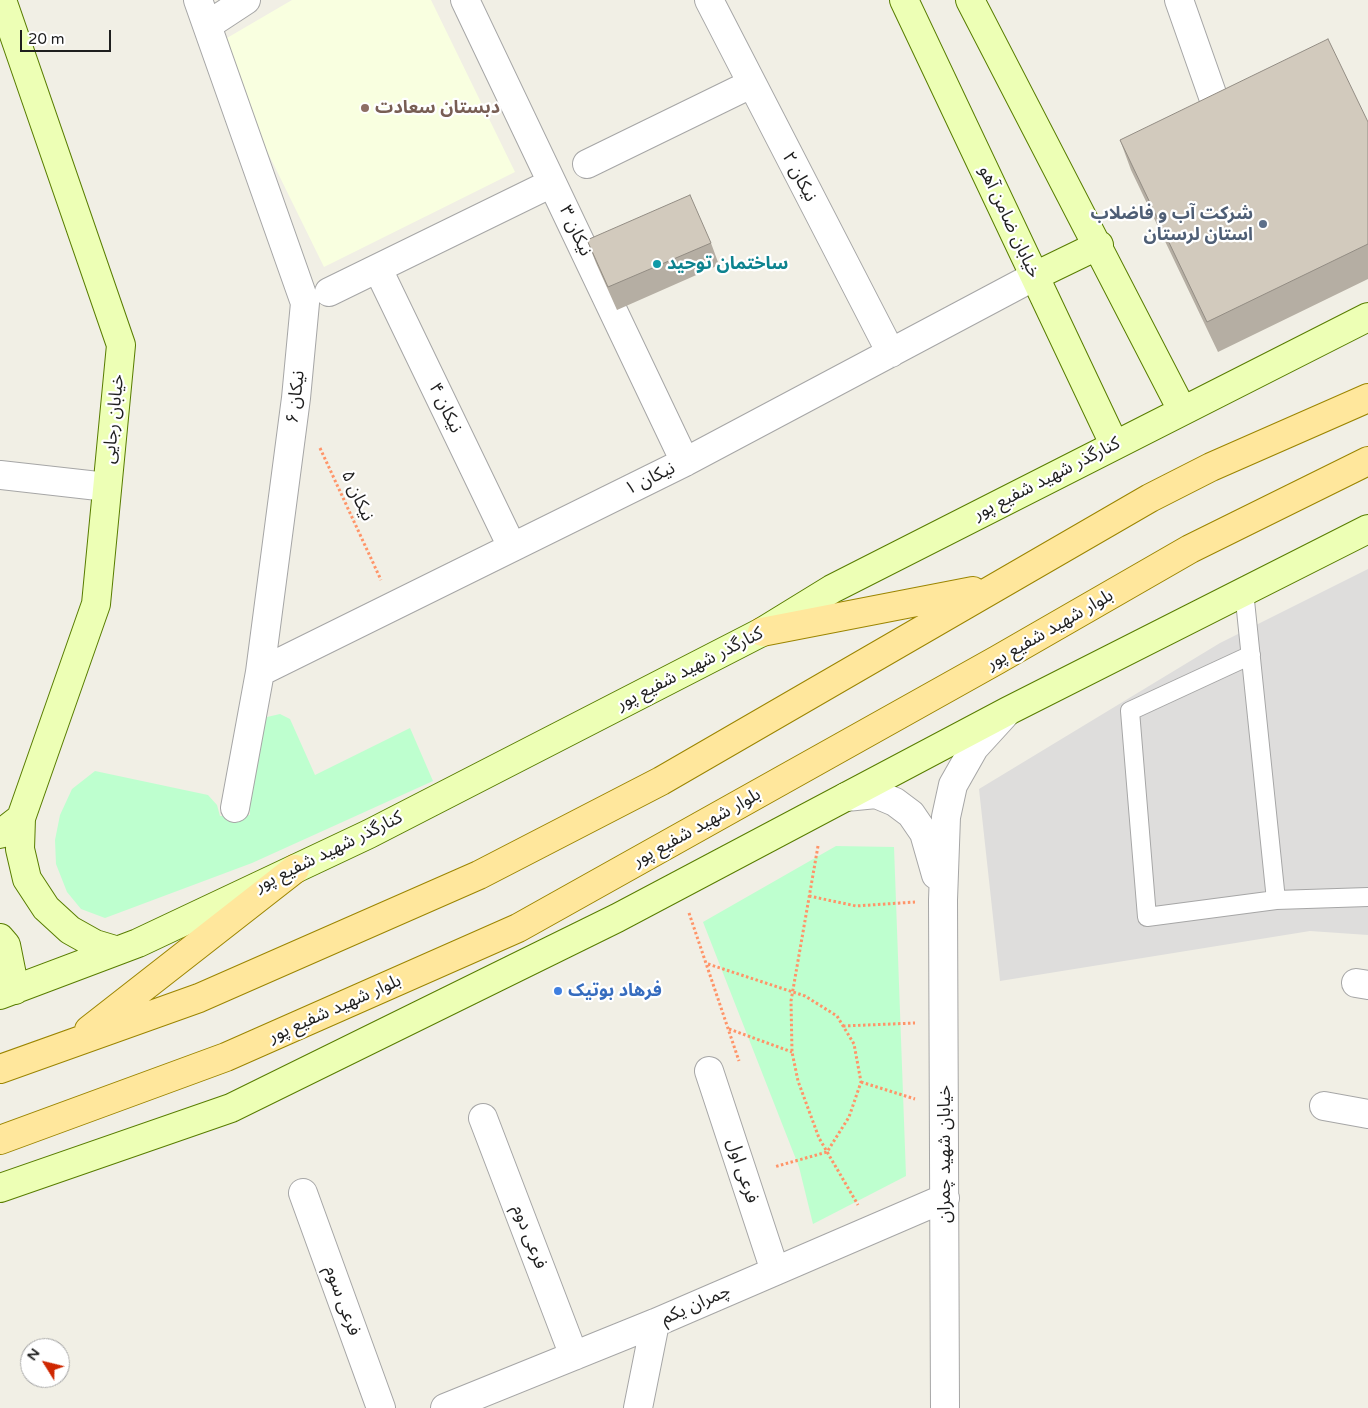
<!DOCTYPE html>
<html>
<head>
<meta charset="utf-8">
<style>
  body { margin:0 }
  #map { position:relative; width:1368px; height:1408px; overflow:hidden; background:#f1efe5; font-family:"Varela Round",sans-serif }
  canvas { display:block }
  .north { position:absolute; left:20px; top:1338px; width:50px; height:50px; box-sizing:border-box; background:#fff; border:1px solid #a5a5a5; border-radius:50%; rotate:306deg; font-size:14px; font-weight:700; line-height:20px; text-align:center; color:#1f1f1f }
  .north::after { content:''; display:block; margin:auto; width:18px; height:22px; background:#cf2700; clip-path:polygon(50% 0,100% 100%,50% 72%,0 100%) }
  .scale { position:absolute; left:20px; top:30px; width:91px; height:22px; box-sizing:border-box; border:2px solid #1f1f1f; border-top:0; padding-left:6px; font-size:15px; line-height:18px; white-space:nowrap; color:#1f1f1f; -webkit-text-stroke:4px #fff; paint-order:stroke }
</style>
</head>
<body>
<div id="map">
<canvas width="1368" height="1408"></canvas>
<div class="north">N</div>
<div class="scale">20 m</div>
</div>
<script>
const ctx = document.querySelector('canvas').getContext('2d');
ctx.lineJoin = 'round';
function fill(path, color) { ctx.fillStyle = color; ctx.fill(path, 'evenodd'); }
const toPath = rows => new Path2D(rows.map(r => 'M' + r).join(''));
function trace(path, color, width, dash) { ctx.strokeStyle = color; ctx.lineWidth = width; ctx.lineCap = dash ? 'butt' : 'round'; ctx.setLineDash(dash || []); ctx.stroke(path); }
function drawText(font, color, halo, rows, align = 'center') {
  ctx.font = font + ' "Varela Round","Noto Sans Arabic",sans-serif'; ctx.lineWidth = 4.5; ctx.setLineDash([]); ctx.textBaseline = 'middle'; ctx.strokeStyle = halo; ctx.fillStyle = color; for (const [text, x, y, turn = 0] of rows) {
    ctx.save(); ctx.translate(x, y); ctx.rotate((+turn || 0) * Math.PI / 180); ctx.textAlign = isNaN(turn) ? turn : align; if (halo) ctx.strokeText(text, 0, 0); ctx.fillText(text, 0, 0); ctx.restore();
  }
}
const residential = toPath([
  [1368,569,1368,935,1310,931,1000,981,979,789,1220,643]
]);
const education = toPath([
  [292,0,431,0,515,172,324,267,215,45]
]);
const park = toPath([
  [280,714,290,719,315,775,410,728,433,781,252,863,105,918,81,909,67,892,56,864,55,840,60,815,72,789,95,771,208,795,217,805,220,816,250,815,249,792,259,736,267,717],
  [836,846,894,847,906,1176,813,1224,799,1167,703,922]
]);
const path = toPath([
  [320,448,381,580],
  [818,846,791,1001,792,1052,798,1081,819,1138,858,1205],
  [809,896,856,906,915,902],
  [689,913,739,1061],
  [708,964,805,996,837,1016,854,1044,861,1082,849,1117,827,1152,774,1167],
  [843,1026,915,1023],
  [729,1029,792,1052],
  [861,1082,915,1099]
]);
const lane = toPath([
  [1244,591,1276,900,1368,897],
  [1251,655,1130,711,1147,917,1276,900]
]);
const street = toPath([
  [198,0,305,303,296,398,260,672,235,808],
  [465,0,685,462],
  [709,0,891,353],
  [1179,0,1217,108],
  [208,25,246,0],
  [587,164,751,84],
  [378,269,512,547],
  [329,292,552,183],
  [0,475,107,487],
  [260,672,685,462,1035,276],
  [846,797,876,794,895,802,911,814,924,833,936,875],
  [1356,983,1368,985],
  [709,1071,775,1271],
  [1324,1106,1368,1114],
  [483,1118,574,1356],
  [303,1193,381,1408],
  [445,1408,655,1323,945,1198],
  [638,1408,655,1323],
  [945,1408,943,900,946,817,953,785,974,748,1006,713]
]);
const secondary = toPath([
  [904,0,1114,444],
  [970,0,1182,410],
  [1035,276,1099,245],
  [21,818,20,849,27,879,46,908,70,930,95,944,115,950],
  [0,834,21,818,96,604,121,345,2,0],
  [0,938,6,945,15,990],
  [0,995,138,943,369,834,762,632,832,589,1368,317],
  [0,1188,231,1108,617,918,1008,711,1368,529]
]);
const primary = toPath([
  [762,632,973,591],
  [89,1030,295,869],
  [0,1069,199,998,479,875,661,781,1150,498,1211,467,1368,398],
  [0,1140,226,1057,518,928,997,660,1190,549,1368,461]
]);
const wall = toPath([
  [1368,122,1368,279,1218,352,1131,170,1120,140],
  [587,240,711,243,719,265,617,310,596,263]
]);
const building = toPath([
  [1328,39,1368,122,1368,244,1207,322,1120,140,1328,39],
  [690,195,711,243,608,287,587,240,690,195]
]);
const markers = [
  [365,108,5,"#8d6e63"],
  [1263,224,5,"#5c6f8a"],
  [657,264,5,"#0f9aa8"],
  [558,991,5,"#3f7fe0"]
];
const educationNames = [
  ["دبستان سعادت",375,108]
];
const streetNames = [
  ["نیکان ۲",799,177,62],
  ["خیابان ضامن آهو",1009,222,65],
  ["نیکان ۳",575,231,65],
  ["نیکان ۶",296,397,-83],
  ["نیکان ۴",445,408,64],
  ["خیابان رجایی",114,419,-84],
  ["نیکان ۱",650,479,-26],
  ["کنارگذر شهید شفیع پور",1047,479,-27],
  ["نیکان ۵",357,496,65],
  ["بلوار شهید شفیع پور",1050,630,-30],
  ["کنارگذر شهید شفیع پور",690,669,-27],
  ["بلوار شهید شفیع پور",697,828,-29],
  ["کنارگذر شهید شفیع پور",329,852,-26],
  ["بلوار شهید شفیع پور",335,1009,-24],
  ["خیابان شهید چمران",945,1154,-90],
  ["فرعی اول",742,1171,72],
  ["فرعی دوم",529,1237,69],
  ["فرعی سوم",342,1301,70],
  ["چمران یکم",696,1305,-24]
];
const serviceNames = [
  ["شرکت آب و فاضلاب",1253,214],
  ["استان لرستان",1253,235]
];
const cultureNames = [
  ["ساختمان توحید",667,264]
];
const shopNames = [
  ["فرهاد بوتیک",568,991]
];
fill(residential, '#dedddc');
fill(education, '#f9ffe0');
fill(park, '#beffcf');
trace(lane, '#a6a6a6', 20);
trace(street, '#a6a6a6', 30);
trace(secondary, '#587d00', 30);
trace(primary, '#9b8500', 30);
trace(path, '#ff9468', 3, [2.5, 2.5]);
trace(lane, '#fff', 18);
trace(street, '#fff', 28);
trace(secondary, '#edffb5', 28);
trace(primary, '#ffe79c', 28);
fill(wall, '#b5aea3');
fill(building, '#d2cabd');
trace(building, '#938d84', 1);
for (const [x, y, r, color] of markers) { const dot = new Path2D(); dot.arc(x, y, r, 0, 2 * Math.PI); ctx.fillStyle = color; ctx.fill(dot); trace(dot, '#fff', 2); }
drawText('bold 18px', '#785e54', '#fff', educationNames, 'left');
drawText('18px', '#1f1f1f', '#fff', streetNames);
drawText('bold 18px', '#4e5e75', '#fff', serviceNames, 'right');
drawText('bold 18px', '#0d838f', '#fff', cultureNames, 'left');
drawText('bold 18px', '#366cbe', '#fff', shopNames, 'left');
</script>
</body>
</html>
